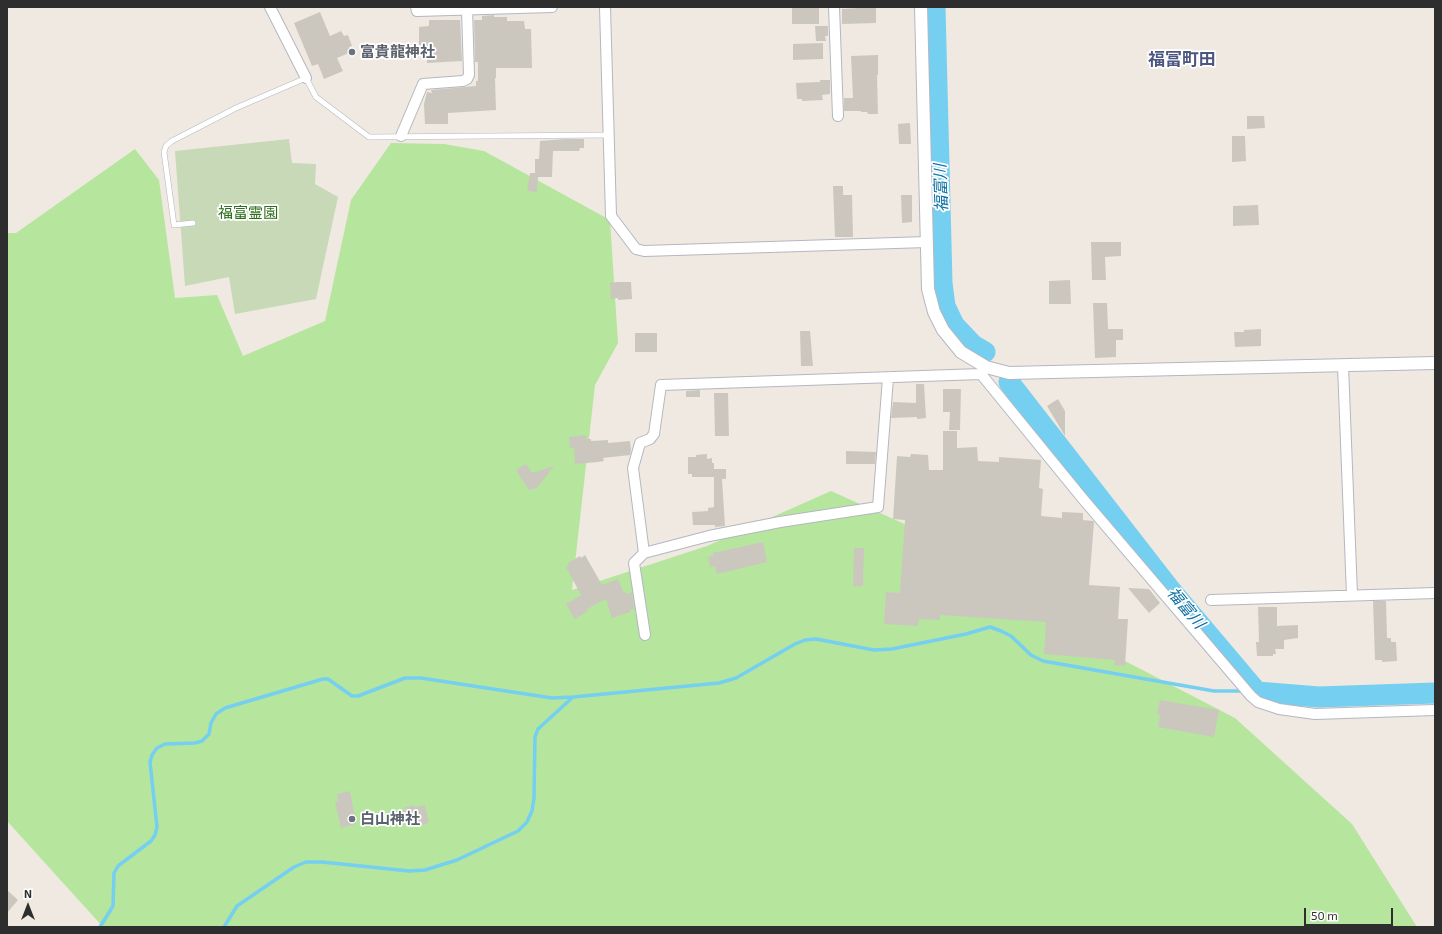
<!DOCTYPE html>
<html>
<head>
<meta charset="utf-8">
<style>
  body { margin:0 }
  #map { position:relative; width:1442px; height:934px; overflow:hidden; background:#efe9e1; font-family:"Exo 2",sans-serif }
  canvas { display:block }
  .frame { position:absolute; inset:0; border:8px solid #2e2e2e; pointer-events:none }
  .north { position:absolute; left:8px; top:886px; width:40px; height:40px; -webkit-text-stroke:3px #fff; paint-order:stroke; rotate:0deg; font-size:11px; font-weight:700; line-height:16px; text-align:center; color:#2e2e2e }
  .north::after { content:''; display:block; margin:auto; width:14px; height:18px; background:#2e2e2e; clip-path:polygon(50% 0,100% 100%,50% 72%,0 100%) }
  .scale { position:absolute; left:1304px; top:908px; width:89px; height:18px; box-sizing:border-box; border:2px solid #2e2e2e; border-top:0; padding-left:5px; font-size:12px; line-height:14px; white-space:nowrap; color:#2e2e2e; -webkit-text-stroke:3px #fff; paint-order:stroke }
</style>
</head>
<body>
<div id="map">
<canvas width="1442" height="934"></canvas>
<div class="frame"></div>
<div class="north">N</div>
<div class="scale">50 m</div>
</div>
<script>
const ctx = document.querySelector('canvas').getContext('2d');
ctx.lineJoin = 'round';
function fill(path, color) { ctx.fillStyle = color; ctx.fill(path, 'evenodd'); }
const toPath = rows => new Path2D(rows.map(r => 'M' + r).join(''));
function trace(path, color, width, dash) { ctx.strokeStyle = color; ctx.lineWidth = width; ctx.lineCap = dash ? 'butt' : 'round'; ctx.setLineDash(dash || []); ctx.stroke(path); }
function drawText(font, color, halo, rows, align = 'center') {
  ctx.font = font + ' "Exo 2","Noto Sans JP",sans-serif'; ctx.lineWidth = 3.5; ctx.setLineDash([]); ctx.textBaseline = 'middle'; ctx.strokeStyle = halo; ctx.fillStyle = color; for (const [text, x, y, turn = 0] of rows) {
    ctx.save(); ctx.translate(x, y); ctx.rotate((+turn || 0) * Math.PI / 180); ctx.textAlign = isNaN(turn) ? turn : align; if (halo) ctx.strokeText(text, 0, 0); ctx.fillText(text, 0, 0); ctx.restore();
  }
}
const green = toPath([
  [391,143,444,144,484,151,610,220,618,343,595,385,572,590,707,546,831,491,947,543,1100,648,1235,718,1352,824,1417,927,103,927,7,821,7,233,16,233,135,149,159,180,175,298,217,295,243,356,325,321,351,200]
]);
const cemetery = toPath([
  [289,139,292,163,316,164,315,184,338,197,316,299,235,314,229,277,185,286,175,151]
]);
const stream = toPath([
  [100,927,113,906,114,873,118,866,151,841,155,835,157,827,150,762,152,755,157,748,165,744,195,743,202,741,209,734,211,723,216,714,225,708,323,679,328,679,352,696,358,696,405,678,421,678,552,698,573,697],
  [224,927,237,906,294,867,306,862,322,862,409,871,425,870,457,860,518,831,527,822,532,811,534,798,535,737,538,729,573,697,719,683,736,678,795,644,805,640,816,639,874,650,892,649,966,634,990,627,1001,631,1011,636,1031,655,1043,661,1214,691,1244,691]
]);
const river = toPath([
  [935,7,942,283,945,306,954,325,973,345,985,352],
  [1009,382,1169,588,1257,692,1319,697,1435,693]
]);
const building = toPath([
  [876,7,876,23,842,24,842,9],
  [792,8,819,8,819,24,792,24],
  [320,12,330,36,341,31,344,36,348,35,352,46,349,47,351,52,337,58,343,71,324,79,318,64,312,66,294,23],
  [494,15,494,17,507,17,507,21,524,21,525,29,531,29,532,68,496,68,496,78,495,78,496,110,448,113,448,124,425,124,424,104,427,92,432,93,431,90,476,86,476,81,478,81,478,62,475,62,474,20,482,20,482,16],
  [429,20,460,20,462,61,427,63,427,51,423,53,419,44,419,27,429,26],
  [815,26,828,26,828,36,825,36,826,41,816,41],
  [823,43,823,59,793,60,793,44],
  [878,55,878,75,877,75,878,114,868,114,867,112,861,112,861,111,844,111,844,98,853,98,851,56],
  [820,80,830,80,830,94,822,95,823,100,802,101,802,99,797,99,796,83,820,82],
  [1247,116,1264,116,1265,128,1247,129],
  [910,123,911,144,899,144,898,124],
  [1232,136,1245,136,1246,161,1232,162],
  [565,139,584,139,584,148,580,148,579,151,553,151,552,177,538,177,537,192,527,191,530,173,535,173,535,159,539,159,540,141],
  [833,186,843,186,843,195,852,195,853,237,835,237],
  [901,195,912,195,912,222,902,223],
  [1258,205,1259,225,1233,226,1233,206],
  [1091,242,1121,242,1121,256,1105,257,1106,280,1092,280],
  [1070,280,1071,304,1049,304,1049,281],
  [617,282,631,282,632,299,618,300,618,298,611,299,610,283],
  [1093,303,1107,303,1108,329,1123,329,1123,340,1116,340,1116,357,1095,358],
  [1261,329,1261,346,1235,347,1234,332,1244,332,1244,330],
  [800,331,810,331,813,366,801,366],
  [635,333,657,333,657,352,635,352],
  [916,384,924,384,926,418,917,419,917,417,891,418,893,402,916,403],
  [943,389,961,389,960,430,949,430,950,412,943,412],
  [700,390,700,397,686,397,686,391],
  [714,393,728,393,729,436,715,436],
  [1058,399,1065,411,1065,436,1047,406],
  [943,431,957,431,957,448,977,447,978,461,999,462,999,457,1041,460,1039,488,1043,489,1041,516,1062,518,1062,512,1083,513,1083,520,1093,521,1094,522,1089,585,1120,587,1118,619,1128,619,1125,666,1114,665,1115,660,1044,654,1046,622,940,615,940,620,919,619,918,626,884,624,886,592,900,593,905,520,893,519,897,456,910,457,911,454,928,455,929,470,943,470],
  [586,435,586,439,591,439,591,441,608,440,608,443,630,441,631,450,630,455,603,458,604,461,598,462,575,464,574,448,570,448,569,437],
  [846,451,876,452,875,464,846,464],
  [707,454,707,459,712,458,712,463,714,463,714,469,726,469,726,479,722,479,725,526,715,527,715,525,693,525,692,512,708,511,708,508,714,507,714,477,692,477,692,474,688,474,688,457,696,457,696,455],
  [526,464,532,473,554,466,537,488,529,490,516,470],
  [763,542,767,562,717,574,715,566,710,567,708,557,713,556,713,553],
  [854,548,864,548,863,586,853,586],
  [585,555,602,585,618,579,624,593,626,592,626,594,632,592,634,609,630,610,630,612,612,618,606,599,587,609,588,611,575,619,566,604,581,595,566,567,569,565,568,563,580,556,581,558],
  [1128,588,1149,589,1160,603,1149,613],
  [1373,601,1386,601,1387,638,1391,638,1391,642,1396,642,1397,661,1382,662,1382,660,1375,660],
  [1258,607,1277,607,1277,626,1298,625,1298,638,1284,640,1284,649,1275,649,1276,654,1273,654,1273,656,1257,656,1256,642,1259,642],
  [1160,700,1219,710,1214,737,1158,727,1160,715,1157,714],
  [350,791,356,824,341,828,335,802,338,801,337,794],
  [414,805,415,807,425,805,429,823,420,825,419,821,402,825,400,811,406,810,405,807],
  [7,890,18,900,7,913]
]);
const service = toPath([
  [193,223,174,225,164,152,166,146,172,141,236,108,306,78,316,97,369,137,609,135]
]);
const minor = toPath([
  [270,7,306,78],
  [416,7,417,11,552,7],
  [605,7,611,216,636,249,644,251,927,242],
  [834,7,838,116],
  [401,136,423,84,463,81,467,79,469,75,467,9],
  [1343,366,1352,595],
  [986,367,981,374,1083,499,1251,696,1258,702,1279,709,1315,714,1435,710],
  [644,553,709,536,780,522,878,507,888,378],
  [1211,600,1435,593],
  [645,635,634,563,644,553,633,468,640,443,650,439,654,434,661,385,981,374]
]);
const tertiary = toPath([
  [921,7,928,289,934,312,943,330,961,352,986,367,1009,373,1435,363]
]);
const markers = [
  [352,52,4,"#6b7280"],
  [352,819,4,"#6b7280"]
];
const worshipNames = [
  ["富貴龍神社",360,52],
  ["白山神社",360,819]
];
const parkNames = [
  ["福富霊園",248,213]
];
const waterNames = [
  ["福富川",941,188,-92],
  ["福富川",1186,608,50]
];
const quarterNames = [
  ["福富町田",1182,59]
];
fill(green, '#b6e59e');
fill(cemetery, '#c8d9b8');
trace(stream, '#75cff0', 3.5);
trace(river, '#75cff0', 21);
fill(building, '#cbc7bf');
trace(service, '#b4b7c1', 6);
trace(minor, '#b4b7c1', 12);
trace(tertiary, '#b4b7c1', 14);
trace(service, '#fff', 5);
trace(minor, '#fff', 10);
trace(tertiary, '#fff', 12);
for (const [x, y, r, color] of markers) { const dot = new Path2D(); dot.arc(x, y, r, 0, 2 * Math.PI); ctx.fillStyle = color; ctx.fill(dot); trace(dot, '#fff', 1.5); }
drawText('bold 15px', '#5b616d', '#fff', worshipNames, 'left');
drawText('15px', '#2c6e1b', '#fff', parkNames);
drawText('italic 16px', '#0d6fa3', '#fff', waterNames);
drawText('bold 17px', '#4d5680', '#fff', quarterNames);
</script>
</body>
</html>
